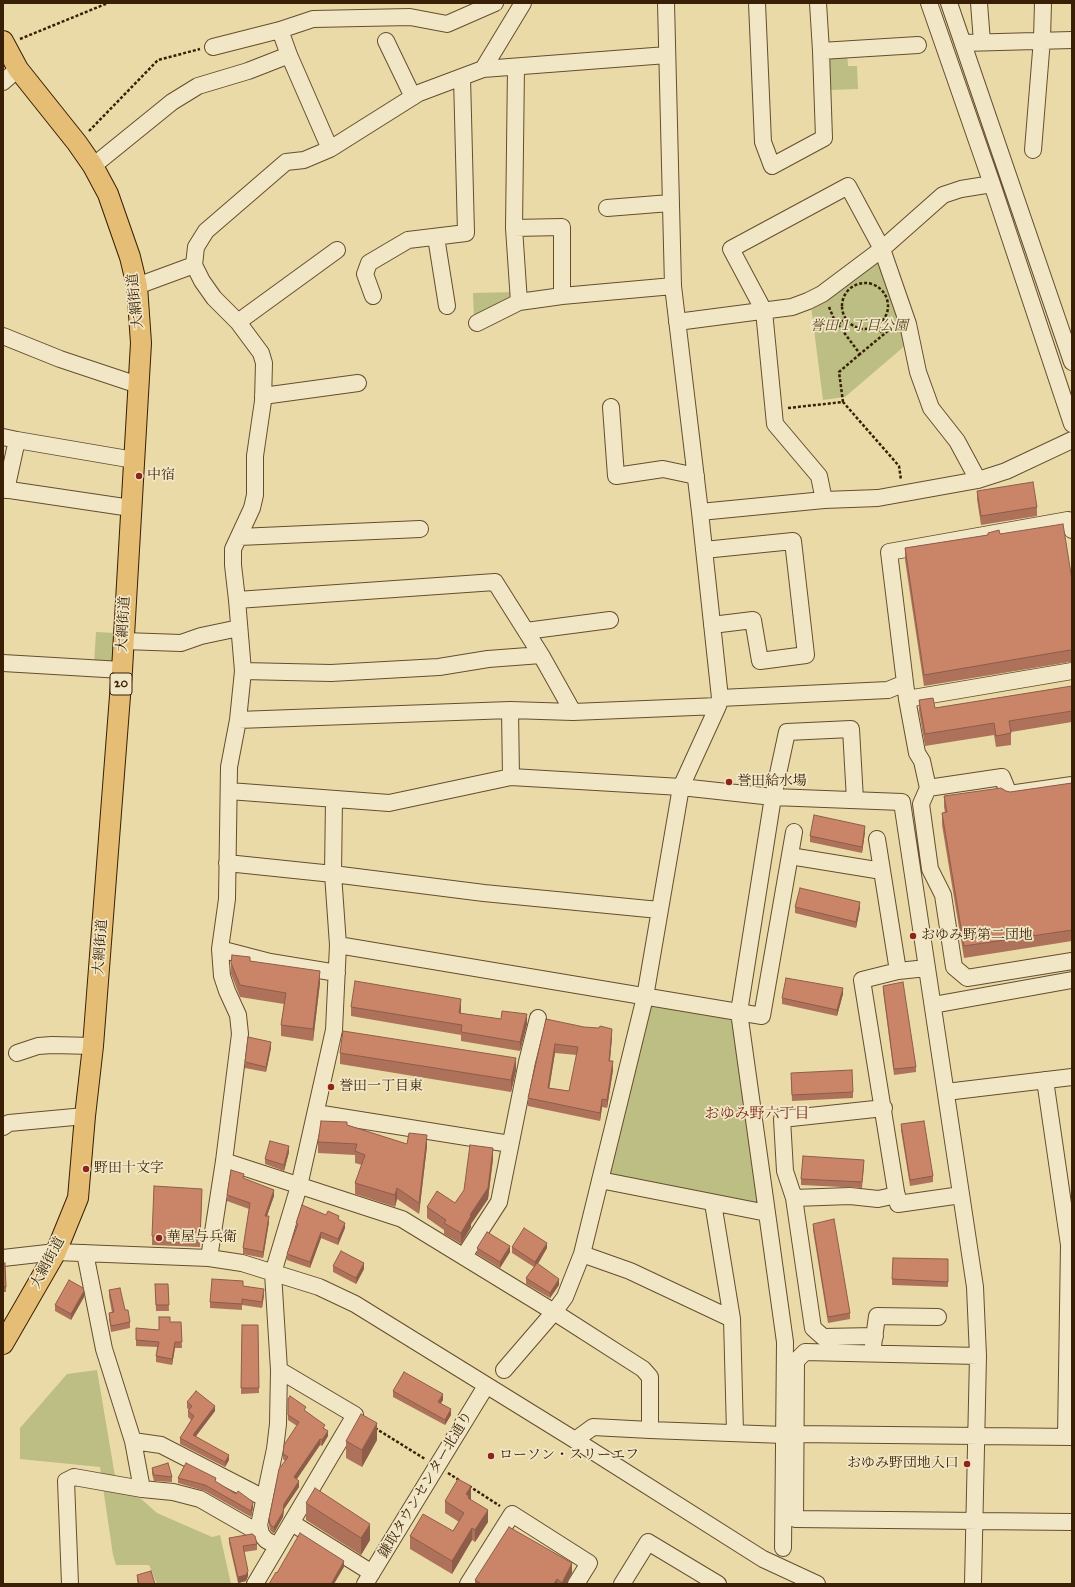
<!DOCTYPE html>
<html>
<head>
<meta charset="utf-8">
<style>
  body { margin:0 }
  #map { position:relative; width:1075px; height:1587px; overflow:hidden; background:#eadaa7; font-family:"IM FELL Great Primer",serif }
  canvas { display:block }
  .frame { position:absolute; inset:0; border:4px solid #391f05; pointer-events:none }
</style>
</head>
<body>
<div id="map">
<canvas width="1075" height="1587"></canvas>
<div class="frame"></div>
</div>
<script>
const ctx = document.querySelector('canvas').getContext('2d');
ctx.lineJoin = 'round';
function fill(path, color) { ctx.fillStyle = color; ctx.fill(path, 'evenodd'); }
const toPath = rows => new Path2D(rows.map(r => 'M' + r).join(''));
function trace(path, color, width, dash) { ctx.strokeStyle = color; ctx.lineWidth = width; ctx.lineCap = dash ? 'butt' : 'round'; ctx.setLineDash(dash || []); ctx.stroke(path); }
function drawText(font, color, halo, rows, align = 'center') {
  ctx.font = font + ' "IM FELL Great Primer","Noto Serif JP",serif'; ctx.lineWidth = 3.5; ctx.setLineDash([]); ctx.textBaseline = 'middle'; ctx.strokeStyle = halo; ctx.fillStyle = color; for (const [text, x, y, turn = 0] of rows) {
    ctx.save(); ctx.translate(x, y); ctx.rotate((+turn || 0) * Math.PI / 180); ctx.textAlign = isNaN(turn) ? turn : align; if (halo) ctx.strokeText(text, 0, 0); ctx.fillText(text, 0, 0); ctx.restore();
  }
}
const green = toPath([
  [847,53,848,66,857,66,858,89,829,90,826,55],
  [879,259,907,344,845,397,823,400,811,306],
  [516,292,516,300,474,319,473,293],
  [96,632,115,633,114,662,94,664],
  [647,1005,736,1018,759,1207,604,1172],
  [97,1370,115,1476,157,1513,212,1537,220,1535,231,1584,157,1584,149,1565,116,1565,113,1555,100,1467,20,1459,20,1428,67,1374]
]);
const path = toPath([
  [20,39,108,3],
  [89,131,158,60,200,49],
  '842 306a23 23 0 1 1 46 0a23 23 0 1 1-46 0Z',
  [829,307,834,319,860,354,889,330,895,329],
  [838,324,846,319],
  [878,326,883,335],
  [843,402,839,372,860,354],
  [788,408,843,402,899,466,901,480],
  [375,1428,425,1459],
  [448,1473,459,1480],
  [469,1486,500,1506]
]);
const minor = toPath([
  [757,3,763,142,772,166,824,138,821,51,818,3],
  [929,3,992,184,1072,424],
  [949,3,1072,362],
  [979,3,982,42],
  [280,30,289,55,330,149],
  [386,41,413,97],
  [963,43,1072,40],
  [213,47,280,30,313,19,410,17,447,24,495,3],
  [821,51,918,45],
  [516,67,514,228,519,302],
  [483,69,523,3],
  [3,82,18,69],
  [1033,150,1042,39,1043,3],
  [93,166,172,102,198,86,248,71,289,55],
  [607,208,670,203],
  [514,228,562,227,562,296],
  [436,237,447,306],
  [137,286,194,265],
  [373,296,365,274,369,263,408,240,466,233,462,77],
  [238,322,337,250],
  [677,322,792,307,808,301,822,294,882,249,943,195,961,189,992,184],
  [477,323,519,302,562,296,673,286],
  [3,336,60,359,138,385],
  [263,396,358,383],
  [611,407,616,476,663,469,696,476],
  [3,437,17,440,6,490],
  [17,440,134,460],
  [3,489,131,508],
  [824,500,819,476,775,424,764,311,731,249,848,186,882,249,908,324,918,372,931,408,957,441,978,480],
  [700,512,824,500,878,498,978,480,1006,471,1072,440],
  [1072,530,1068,520,889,552,907,699,917,753,922,761,928,788,921,804,930,869,943,895,954,967,967,978,1072,961],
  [239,537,420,529],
  [704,550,793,541,806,655,760,661,753,620,712,625],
  [237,600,495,582,541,655,573,712],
  [526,631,610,620],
  [124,641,181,643,201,636,239,628],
  [3,663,122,670],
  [243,671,331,673,439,667,488,659,541,655],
  [720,698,888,690,905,683],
  [907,699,1072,671],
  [510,710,511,777],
  [238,720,510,710,573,712,718,706],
  [928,788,1002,777,1009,794,1072,785],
  [229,791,389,803,511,777,681,787,773,797,902,802,975,1287,978,1356,973,1584],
  [877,839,898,971],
  [790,856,882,871],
  [227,863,333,874,484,893,659,910],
  [338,945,762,1016,794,832],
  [220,949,270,962,337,973],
  [927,968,898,971,862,980,898,1204,961,1195],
  [933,1005,1072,980],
  [17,1053,38,1046,52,1045,93,1046],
  [1045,1080,1069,1245,1066,1437],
  [946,1092,1072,1077],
  [316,1113,510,1144],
  [3,1127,9,1123,85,1116],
  [224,1161,402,1219,554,1312,643,1369,650,1377,650,1430,784,1435],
  [600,1180,767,1213],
  [794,1198,850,1196,878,1199,897,1195],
  [713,1203,732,1319,735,1432],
  [582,1254,630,1271,732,1319],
  [464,1256,499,1202,527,1062,538,1018],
  [3,1258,56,1252,209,1258,242,1263,319,1287,355,1304,575,1440,763,1559,817,1584],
  [209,1258,224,1161,240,1034,238,1015,227,991,222,976,220,949,227,899,229,767,238,720,243,671,237,600,233,565,233,549,252,508,255,495,255,456,263,401,264,363,261,353,238,322,214,298,202,281,194,265,196,247,206,231,286,162,304,160,330,149,419,93,483,69,667,55],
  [875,1336,823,1337,813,1328,794,1198,785,1171,782,1119,884,1108],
  [873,1346,877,1316,938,1317],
  [978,1356,805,1352,796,1361,795,1519,1072,1522],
  [504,1370,554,1312,565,1297,582,1254,645,997,681,787,718,706,720,698,700,512,673,286,666,3],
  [796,1434,1072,1437],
  [575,1440,593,1427,650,1430],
  [133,1441,161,1445,264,1498],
  [142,1489,173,1492,200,1499,261,1534],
  [292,1523,372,1573],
  [277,1546,266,1540,261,1534,259,1525,275,1449,278,1424,279,1370,273,1273,299,1186,334,1030,338,945,333,874,334,799],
  [783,1548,785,1342,739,1012,773,797,787,732,851,729,855,800],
  [70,1584,66,1481,74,1477,142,1489,133,1441,104,1349,85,1253],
  [255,1584,355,1415,279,1370],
  [365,1584,486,1386],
  [468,1584,512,1514,589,1563,576,1584],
  [622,1584,648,1542,718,1584]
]);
const major = toPath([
  [3,41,18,69,77,143,93,166,108,194,130,257,137,286,141,343,122,670,93,1046,85,1116,78,1198,56,1252,3,1344]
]);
const wall = toPath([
  [977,491,1037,507,1037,516,981,525,977,499],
  [988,533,1000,534,1072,580,1072,662,1070,662,924,686,905,560,905,548,988,535],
  [1072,686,1072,722,1011,732,1011,745,996,747,994,735,925,746,919,711,919,700,935,708],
  [1072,783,1072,941,964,958,942,825,942,813,945,813,944,807,944,796,1006,791,1010,792],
  [865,832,862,853,810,842,810,836],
  [795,907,860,908,856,928,795,913],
  [250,961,320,983,313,1041,281,1036,281,1025,284,1004,240,997,231,974,231,963],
  [883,986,916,1067,916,1072,894,1075,883,991],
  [843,994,837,1016,782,1004,782,998],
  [351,1007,461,1009,461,1014,527,1024,520,1051,461,1041,461,1035,351,1016],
  [546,1019,612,1037,610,1061,613,1070,607,1108,602,1107,600,1121,528,1106,528,1098],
  [555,1053,577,1055,569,1091,549,1088],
  [271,1048,266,1072,245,1068,245,1062],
  [340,1053,516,1070,511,1092,340,1064],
  [791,1078,853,1092,853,1098,792,1101],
  [901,1124,933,1176,933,1182,910,1186,901,1130],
  [347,1125,407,1144,427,1146,419,1214,397,1199,395,1207,355,1194,355,1183,362,1165,355,1163,355,1155,318,1153,318,1142],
  [289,1152,284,1171,265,1164,265,1159],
  [493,1159,488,1199,471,1224,471,1227,461,1244,444,1234,444,1230,427,1218,427,1207,455,1203],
  [864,1166,862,1188,801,1185,801,1179],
  [244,1179,274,1196,267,1216,269,1222,263,1258,243,1254,243,1248,249,1209,227,1201,227,1195],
  [202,1197,200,1247,152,1245,152,1236],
  [339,1220,345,1228,338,1245,321,1238,310,1268,287,1260,287,1254,296,1228,296,1223],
  [813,1224,850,1313,850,1319,828,1323,813,1230],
  [512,1247,547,1248,538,1264,559,1285,550,1298,526,1284,526,1278,534,1267,512,1253],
  [477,1248,510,1252,500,1268,477,1254],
  [948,1259,948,1287,892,1285,892,1279],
  [3,1264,6,1287,6,1292,3,1292],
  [333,1266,364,1269,356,1284,333,1272],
  [155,1284,168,1284,169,1311,156,1311],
  [243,1286,264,1295,262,1308,242,1305,242,1310,210,1308,210,1302],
  [109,1290,125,1310,130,1322,130,1328,111,1332,109,1319,109,1313,112,1313,109,1296],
  [84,1297,71,1320,55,1311,55,1305],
  [170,1322,181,1322,182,1348,175,1348,172,1365,156,1362,156,1356,157,1347,136,1346,136,1340,159,1330],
  [242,1325,258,1325,259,1393,241,1394],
  [393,1391,443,1400,440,1404,451,1415,445,1425,393,1397],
  [288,1399,306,1412,325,1429,328,1436,322,1446,320,1445,297,1479,299,1487,284,1509,283,1517,274,1533,273,1533,270,1530,269,1525,269,1519,285,1461,283,1459,283,1454,297,1426,288,1420],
  [187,1402,215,1411,196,1436,229,1460,225,1467,180,1444,180,1438,191,1420,188,1417,188,1411,189,1410,187,1408],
  [377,1440,362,1467,346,1458,346,1441],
  [152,1468,172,1477,172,1482,154,1481,152,1474],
  [178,1478,216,1482,253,1507,251,1517,205,1491,178,1483],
  [471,1499,470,1500,488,1522,475,1542,472,1540,452,1574,410,1549,410,1536,453,1531,459,1522,445,1513,445,1501],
  [306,1503,370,1540,361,1555,306,1520],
  [229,1538,257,1544,257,1550,244,1552,248,1576,246,1581,238,1583,229,1543],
  [572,1573,566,1584,475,1584,475,1580],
  [137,1575,155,1584,138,1584,137,1581]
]);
const shadedWall = toPath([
  [865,826,865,832,862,853,862,847],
  [860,902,860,908,856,928,856,922],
  [320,971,320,983,313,1041,313,1029],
  [843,988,843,994,837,1016,837,1010],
  [461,999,461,1009,459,1023,459,1013],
  [527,1014,527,1024,520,1051,520,1042],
  [612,1029,612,1037,609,1069,609,1061],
  [271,1042,271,1048,266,1072,266,1067],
  [555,1044,555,1053,548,1096,548,1088],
  [516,1058,516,1070,511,1092,511,1080],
  [613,1061,613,1070,607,1108,607,1100],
  [602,1099,602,1107,600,1121,600,1113],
  [427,1135,427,1146,419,1214,419,1203],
  [289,1146,289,1152,284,1171,284,1165],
  [493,1148,493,1159,488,1199,471,1224,471,1227,461,1244,461,1233,470,1215],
  [397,1188,397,1199,395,1207,395,1195],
  [274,1190,274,1196,265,1221,265,1216],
  [269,1216,269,1222,263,1258,263,1252],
  [345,1223,345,1228,338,1245,338,1239],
  [321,1232,321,1238,310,1268,310,1262],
  [547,1243,547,1248,535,1268,535,1262],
  [510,1246,510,1252,500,1268,500,1262],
  [364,1263,364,1269,356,1284,356,1278],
  [559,1279,559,1285,550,1298,550,1293],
  [264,1289,264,1295,262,1308,262,1302],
  [84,1291,84,1297,71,1320,71,1314],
  [175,1342,175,1348,172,1365,172,1359],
  [443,1394,443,1400,438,1408,438,1402],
  [215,1406,215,1411,193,1440,193,1435],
  [451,1409,451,1415,445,1425,445,1420],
  [377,1423,377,1440,362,1467,362,1450],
  [328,1431,328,1436,322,1446,322,1440],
  [320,1439,320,1445,294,1483,294,1477],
  [229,1455,229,1460,225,1467,225,1462],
  [299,1481,299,1487,284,1509,283,1517,274,1533,274,1527,284,1504],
  [471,1486,471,1499,469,1501,466,1494],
  [253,1502,253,1507,251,1517,251,1511],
  [488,1510,488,1522,475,1542,475,1530],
  [370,1524,370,1540,361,1555,361,1538],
  [472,1528,472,1540,452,1574,452,1561],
  [344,1561,344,1567,334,1584,331,1584],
  [572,1563,572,1573,566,1584,562,1584,562,1583],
  [248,1571,248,1576,246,1581,238,1583,238,1577],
  [557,1579,557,1584,554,1584]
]);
const building = toPath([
  [1033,482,1037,507,981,516,977,491,1033,482],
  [1063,524,1072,580,1072,651,1070,650,924,675,905,548,988,535,988,533,999,530,1000,534,1063,524],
  [1072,686,1072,711,1009,721,1011,733,996,736,994,723,925,734,919,700,933,698,935,708,1072,686],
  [1072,783,1072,930,964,946,942,813,947,812,944,796,1001,788,1006,791,1010,792,1072,783],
  [814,815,865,826,862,847,810,836,814,815],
  [800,888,860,902,856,922,795,907,800,888],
  [232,955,250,957,250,961,320,971,313,1029,281,1025,286,993,240,985,231,963,232,955],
  [786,978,843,988,837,1010,782,998,786,978],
  [355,981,461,999,459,1013,501,1019,502,1011,527,1014,520,1042,461,1032,462,1025,351,1007,355,981],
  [903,982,916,1067,894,1069,883,986,903,982],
  [546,1019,584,1027,599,1028,600,1026,612,1029,609,1061,613,1061,607,1100,602,1099,600,1113,528,1098,546,1019],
  [555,1044,578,1047,569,1091,548,1088,555,1044],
  [343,1031,516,1058,511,1080,340,1053,343,1031],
  [248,1037,271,1042,266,1067,245,1062,248,1037],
  [852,1070,853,1092,792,1095,791,1073,852,1070],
  [321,1121,347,1122,347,1125,407,1144,409,1133,427,1135,419,1203,397,1188,395,1195,355,1183,365,1155,355,1151,357,1144,318,1142,321,1121],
  [924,1121,933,1176,910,1180,901,1124,924,1121],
  [270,1141,289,1146,284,1165,265,1159,270,1141],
  [470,1145,493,1148,488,1188,470,1215,471,1216,461,1233,444,1223,446,1220,427,1207,437,1191,455,1203,464,1190,470,1145],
  [803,1156,864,1160,862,1182,801,1179,803,1156],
  [231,1170,244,1174,243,1178,274,1190,265,1216,269,1216,263,1252,243,1248,250,1203,227,1195,231,1170],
  [154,1186,202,1189,200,1239,152,1236,154,1186],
  [302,1205,326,1215,328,1211,339,1216,338,1219,345,1223,338,1239,321,1232,310,1262,287,1254,298,1224,296,1223,302,1205],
  [834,1219,850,1313,828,1317,813,1224,834,1219],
  [524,1228,547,1243,535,1262,512,1247,524,1228],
  [487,1232,510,1246,500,1262,477,1248,487,1232],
  [341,1251,364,1263,356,1278,333,1266,341,1251],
  [893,1258,948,1259,948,1282,892,1279,893,1258],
  [5,1263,6,1287,3,1287,3,1264,5,1263],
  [537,1263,559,1279,550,1293,526,1278,537,1263],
  [212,1279,243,1281,243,1286,264,1289,262,1302,242,1299,242,1304,210,1302,212,1279],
  [69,1280,83,1288,84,1291,71,1314,55,1305,69,1280],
  [155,1284,168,1284,169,1305,156,1305,155,1284],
  [120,1288,125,1310,128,1310,130,1322,111,1326,109,1313,114,1312,109,1290,120,1288],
  [159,1317,170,1317,170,1322,181,1322,182,1342,175,1342,172,1359,156,1356,159,1342,136,1340,136,1328,159,1330,159,1317],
  [242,1325,258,1325,259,1388,241,1388,242,1325],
  [404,1372,443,1394,438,1402,451,1409,445,1420,393,1391,404,1372],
  [196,1391,215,1406,193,1435,229,1455,225,1462,180,1438,194,1416,188,1411,192,1406,187,1402,196,1391],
  [290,1396,306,1407,304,1410,325,1425,323,1428,328,1431,322,1440,320,1439,294,1477,299,1481,284,1504,283,1512,274,1527,273,1527,270,1524,269,1519,279,1469,288,1457,283,1454,284,1445,299,1422,288,1415,288,1399,290,1396],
  [361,1414,377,1423,362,1450,346,1441,361,1414],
  [168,1463,172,1477,154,1475,152,1468,168,1463],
  [186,1463,216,1478,215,1481,236,1494,238,1491,253,1502,251,1511,205,1485,178,1478,186,1463],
  [458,1479,471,1486,466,1494,469,1496,468,1498,488,1510,475,1530,472,1528,452,1561,410,1536,423,1514,453,1531,464,1513,445,1501,458,1479],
  [315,1488,370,1524,361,1538,306,1503,315,1488],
  [509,1527,572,1563,562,1583,557,1579,554,1584,481,1584,475,1580,509,1527],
  [300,1533,344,1561,331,1584,269,1584,276,1572,277,1573,300,1533],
  [252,1534,255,1536,257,1544,243,1546,248,1571,246,1575,238,1577,229,1538,252,1534],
  [151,1571,155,1584,139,1584,137,1575,151,1571]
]);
const markers = [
  [139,476,4,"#8f2418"],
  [729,782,4,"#8f2418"],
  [913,936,4,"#8f2418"],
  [331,1087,4,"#8f2418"],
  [86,1169,4,"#8f2418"],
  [159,1238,4,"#8f2418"],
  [491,1456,4,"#8f2418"],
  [967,1464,4,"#8f2418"]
];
const shields = [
  [121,684,22]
];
const shieldNames = [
  ["20",121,684]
];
const streetNames = [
  ["大網街道",136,301,-96],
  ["大網街道",124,624,-87],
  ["大網街道",101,947,-86],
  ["大網街道",48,1263,-62],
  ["鎌取タウンセンター北通り",426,1485,-59]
];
const parkNames = [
  ["誉田１丁目公園",859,327]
];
const poiNames = [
  ["中宿",147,476],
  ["誉田給水場",737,782],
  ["おゆみ野第二団地",921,936],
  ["誉田一丁目東",339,1087],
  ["野田十文字",94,1169],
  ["華屋与兵衛",167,1238],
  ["ローソン・スリーエフ",499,1456],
  ["おゆみ野団地入口",959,1464,"right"]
];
const neighbourhoodNames = [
  ["おゆみ野六丁目",757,1114]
];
fill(green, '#bcbe83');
trace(minor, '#654e2e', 18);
trace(major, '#391f05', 22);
trace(path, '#391f05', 2.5, [3, 2]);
trace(minor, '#f1e7c6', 16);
trace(major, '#e5bd74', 20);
fill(wall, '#ae725a');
fill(shadedWall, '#8d5d4a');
fill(building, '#ca8569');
trace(building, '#8d5d4a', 1);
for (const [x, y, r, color] of markers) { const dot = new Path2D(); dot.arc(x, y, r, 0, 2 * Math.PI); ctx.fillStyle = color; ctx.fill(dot); trace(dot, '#f1e7c6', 1.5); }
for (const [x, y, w] of shields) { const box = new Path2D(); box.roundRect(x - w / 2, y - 11, w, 22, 3); ctx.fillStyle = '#f1e7c6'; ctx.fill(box); trace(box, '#391f05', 1); }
drawText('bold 13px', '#391f05', null, shieldNames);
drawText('14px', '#391f05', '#f1e7c6', streetNames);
drawText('italic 14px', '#5a4724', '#f1e7c6', parkNames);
drawText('14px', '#391f05', '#f1e7c6', poiNames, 'left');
drawText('15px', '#7a1f14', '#f1e7c6', neighbourhoodNames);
</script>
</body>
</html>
